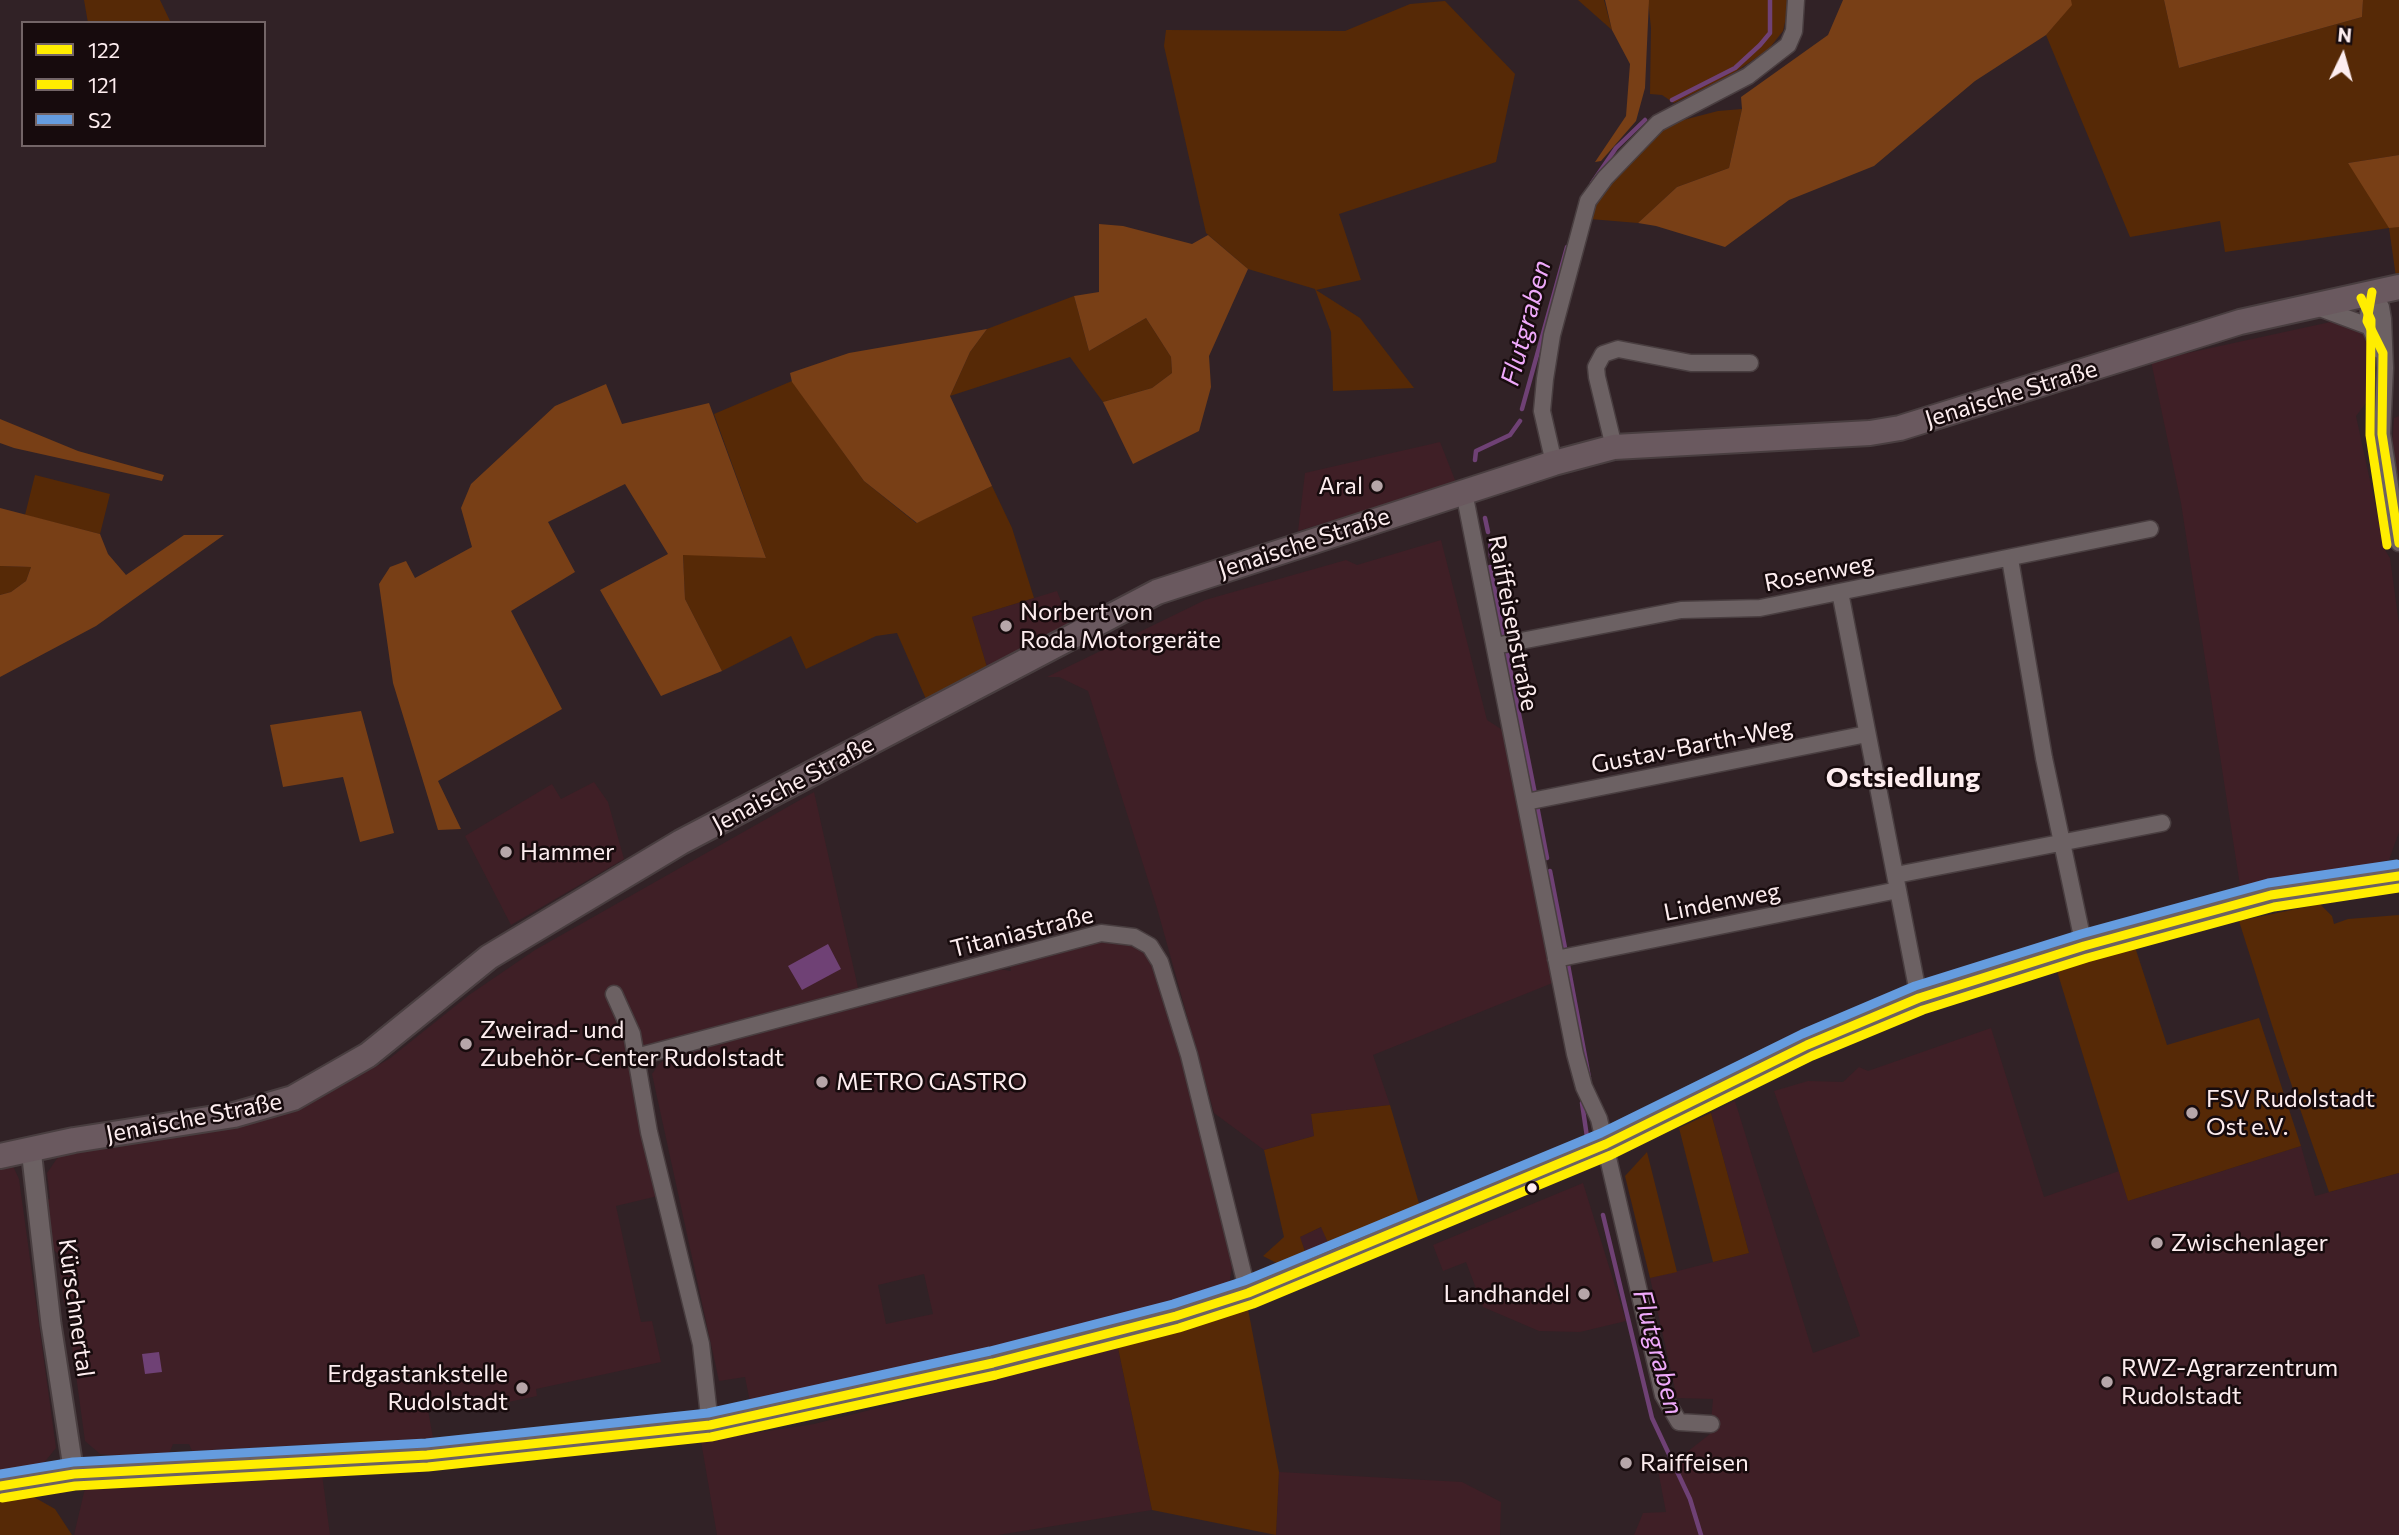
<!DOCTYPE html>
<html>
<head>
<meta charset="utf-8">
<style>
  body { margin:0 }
  #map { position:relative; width:2399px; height:1535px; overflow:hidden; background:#312226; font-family:Commissioner,sans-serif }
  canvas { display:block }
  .legend { position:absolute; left:21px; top:21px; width:245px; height:126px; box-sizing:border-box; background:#170b0d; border:2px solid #736567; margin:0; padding:9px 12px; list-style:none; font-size:21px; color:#fdedef }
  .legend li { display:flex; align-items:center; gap:14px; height:35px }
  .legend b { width:35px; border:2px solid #736567 }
  .north { position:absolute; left:2308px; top:21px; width:70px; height:70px; -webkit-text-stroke:5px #170b0d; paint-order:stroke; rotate:5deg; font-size:19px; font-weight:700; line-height:28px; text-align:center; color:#fdedef }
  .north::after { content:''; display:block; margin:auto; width:24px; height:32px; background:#fdedef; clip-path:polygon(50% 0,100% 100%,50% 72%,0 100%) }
</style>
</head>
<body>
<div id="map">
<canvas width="2399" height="1535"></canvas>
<ul class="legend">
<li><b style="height:9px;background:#ffed00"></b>122</li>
<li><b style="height:9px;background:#ffed00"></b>121</li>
<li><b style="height:9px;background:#659cdf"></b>S2</li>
</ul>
<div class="north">N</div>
</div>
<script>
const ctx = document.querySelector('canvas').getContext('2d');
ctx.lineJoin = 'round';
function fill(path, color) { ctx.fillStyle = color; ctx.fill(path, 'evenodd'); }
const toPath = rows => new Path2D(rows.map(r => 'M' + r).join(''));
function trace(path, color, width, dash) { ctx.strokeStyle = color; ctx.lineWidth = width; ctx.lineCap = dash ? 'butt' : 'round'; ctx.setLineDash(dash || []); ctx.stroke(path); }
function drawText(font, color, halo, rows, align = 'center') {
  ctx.font = font + ' Commissioner,sans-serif'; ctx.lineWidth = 5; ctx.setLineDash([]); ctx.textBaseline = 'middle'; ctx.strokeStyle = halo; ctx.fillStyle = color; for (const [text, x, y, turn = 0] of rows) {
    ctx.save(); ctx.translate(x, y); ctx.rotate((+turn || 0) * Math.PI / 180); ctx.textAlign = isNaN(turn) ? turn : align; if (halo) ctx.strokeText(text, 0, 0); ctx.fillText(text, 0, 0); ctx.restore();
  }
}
const built = toPath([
  [2335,321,2352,326,2367,336,2372,358,2370,398,2356,416,2385,550,2390,558,2399,624,2399,832,2389,860,2241,892,2181,503,2151,361],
  [2399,416,2399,503,2391,462,2394,418],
  [1440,442,1457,485,1298,531,1305,473],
  [1441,540,1487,720,1504,731,1555,982,1373,1055,1390,1105,1311,1114,1314,1136,1264,1150,1214,1113,1157,908,1088,691,1059,677,1047,677,1205,600,1346,560,1357,565],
  [1057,591,1070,624,987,667,972,617],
  [594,782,608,802,624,859,511,925,465,836,552,784,561,799],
  [814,792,859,992,627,1054,658,1196,616,1206,641,1322,652,1321,661,1362,536,1389,537,1396,494,1405,492,1397,428,1410,433,1438,192,1451,189,1444,173,1444,169,1454,111,1455,100,1454,85,1441,70,1331,72,1311,64,1303,58,1254,52,1248,45,1200,50,1199,47,1173,58,1157,81,1151,237,1127,311,1103,389,1059,469,995,535,950],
  [1107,938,1121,938,1148,951,1157,968,1201,1129,1232,1267,1229,1285,1161,1308,944,1363,827,1389,750,1402,745,1377,719,1381,652,1074,659,1064,669,1056,993,968,1011,971,1009,963],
  [924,1274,933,1314,886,1324,878,1285],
  [1991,1028,2044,1197,2119,1171,2128,1201,2301,1146,2315,1196,2399,1173,2399,1535,1634,1535,1643,1513,1666,1512,1657,1465,1687,1452,1710,1434,1713,1399,1677,1398,1650,1278,1749,1253,1711,1113,1735,1101,1813,1353,1860,1336,1774,1091,1808,1081,1843,1082,1859,1067,1868,1071],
  [13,1166,19,1179,56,1448,43,1464,0,1472,0,1167],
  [1583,1183,1626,1321,1580,1332,1539,1331,1483,1307,1466,1262,1443,1271,1433,1245],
  [1322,1227,1328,1243,1306,1252,1299,1237],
  [1118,1348,1152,1510,998,1535,717,1535,701,1441,814,1424],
  [1279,1472,1462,1482,1501,1502,1500,1535,1276,1535],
  [322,1474,330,1535,74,1535,85,1488]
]);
const green = toPath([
  [84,0,160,0,171,23,88,23],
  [1578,0,1604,0,1612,30],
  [1648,0,1790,0,1783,31,1768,50,1729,76,1674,103,1662,95,1650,94,1651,28],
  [2071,0,2164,0,2179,68,2362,17,2363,0,2399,0,2399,155,2348,163,2399,227,2399,277,2396,277,2389,228,2225,252,2220,221,2130,237,2046,35,2071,5],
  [1445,1,1515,74,1496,162,1339,214,1361,280,1316,290,1360,318,1414,388,1333,391,1331,332,1315,289,1248,269,1206,233,1164,46,1166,30,1345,31,1410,4],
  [1742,109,1729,168,1677,187,1638,223,1590,219,1594,202,1608,184,1664,125,1718,111],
  [1074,296,1089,351,1146,318,1171,357,1172,373,1152,388,1103,402,1070,357,950,396,970,352,987,329],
  [792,381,864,481,916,523,992,486,1012,528,1034,598,972,617,987,667,926,699,897,633,876,636,806,669,791,636,722,671,685,599,683,554,766,558,714,414],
  [35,475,110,494,100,534,25,515],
  [0,566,31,567,26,581,11,592,0,595],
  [2320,904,2332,916,2334,924,2348,919,2399,915,2399,1173,2329,1192,2284,1063,2239,921],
  [2135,947,2167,1045,2259,1018,2301,1146,2128,1201,2057,971],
  [1390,1105,1420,1207,1329,1245,1321,1227,1300,1237,1307,1257,1284,1267,1263,1256,1284,1237,1264,1150,1314,1136,1311,1114],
  [1711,1113,1749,1253,1713,1262,1679,1128],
  [1647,1152,1677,1272,1650,1278,1625,1176],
  [1248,1309,1279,1472,1276,1535,1152,1510,1118,1348],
  [32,1496,55,1509,72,1535,0,1535,0,1501]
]);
const forest = toPath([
  [1605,0,1649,0,1645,88,1636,121,1601,161,1595,162,1626,116,1630,64,1612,30],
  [1843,0,2071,0,2072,5,2046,35,1975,81,1874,166,1789,200,1725,247,1656,226,1638,223,1677,187,1729,168,1742,109,1741,97,1828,35],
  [2164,0,2363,0,2362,17,2179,68],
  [2399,155,2399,227,2389,228,2348,163],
  [1099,224,1123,226,1192,244,1208,235,1248,269,1209,356,1211,387,1199,431,1133,464,1103,402,1152,388,1172,373,1171,357,1146,318,1089,351,1074,296,1099,292],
  [987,329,970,352,950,396,992,486,917,523,864,481,792,382,790,373,849,353],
  [606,384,622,424,709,403,766,558,683,555,685,599,722,671,661,696,600,590,668,554,625,484,548,522,575,572,511,611,562,709,438,781,461,829,438,830,393,683,379,584,390,567,406,561,415,578,472,547,461,508,471,484,555,406],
  [0,419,78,451,164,475,162,481,14,448,0,443],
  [0,508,100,534,108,554,126,575,184,535,224,535,96,626,0,677,0,595,11,592,26,581,31,567,0,566],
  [361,711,394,833,360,842,343,777,283,787,270,725]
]);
const water = toPath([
  [828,944,841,969,802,990,788,966],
  [159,1352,162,1372,145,1374,142,1354]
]);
const stream = toPath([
  [1672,100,1735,68,1760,45,1770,33,1770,0],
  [1592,183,1616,148,1645,120],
  [1522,409,1567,247],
  [1475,460,1476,451,1510,435,1520,421],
  [1485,518,1488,532],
  [1490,539,1491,557],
  [1490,567,1504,638],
  [1506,649,1535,794],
  [1537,806,1547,858],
  [1550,871,1565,948],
  [1568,965,1589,1078],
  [1582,1103,1587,1137],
  [1603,1215,1652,1418,1690,1499,1701,1535]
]);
const minor = toPath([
  [2372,292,2381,307,2383,319,2385,368,2382,434,2399,543],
  [2372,292,2367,321,2381,351],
  [2317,307,2368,326],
  [1614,447,1597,377,1596,367,1603,354,1618,349,1691,363,1750,363],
  [1554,463,1542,411,1545,379,1552,335,1588,201,1605,178,1658,123,1748,76,1788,45,1794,31,1796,0],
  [1464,492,1575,1054,1584,1087,1599,1119,1663,1395,1679,1422,1711,1424],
  [2010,559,2044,758,2084,946],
  [1840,592,1919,998],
  [1495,646,1681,610,1760,608,2150,529],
  [1526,802,1867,734],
  [1896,875,2162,823],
  [1556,959,1898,890],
  [614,994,632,1034,649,1132,701,1344,710,1425],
  [636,1057,1101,933,1134,937,1150,946,1160,962,1189,1055,1248,1293]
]);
const tertiary = toPath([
  [31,1149,51,1324,74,1474],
  [0,1486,74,1474,427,1455,710,1425,993,1363,1176,1316,1248,1293,1339,1257,1606,1144,1807,1045,1919,998,2084,946,2271,895,2399,876]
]);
const primary = toPath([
  [0,1156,74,1140,234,1115,293,1098,368,1055,489,957,681,842,1157,592,1554,463,1614,447,1870,433,1900,428,2240,322,2399,287]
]);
const bus1 = toPath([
  [2372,292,2367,321,2383,353,2382,434,2399,543],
  [0,1486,74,1474,427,1455,710,1425,993,1363,1176,1316,1248,1293,1606,1144,1807,1045,1919,998,2084,946,2271,895,2399,876]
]);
const bus2 = toPath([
  [2361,298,2371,320,2370,435,2387,545],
  [2,1498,75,1486,428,1467,711,1437,996,1375,1179,1328,1253,1304,1611,1155,1812,1056,1923,1010,2087,958,2274,907,2399,888]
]);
const bus3 = toPath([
  [0,1474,73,1462,426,1443,708,1413,990,1351,1173,1304,1244,1281,1601,1133,1802,1034,1915,986,2081,934,2268,883,2397,864]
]);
const markers = [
  [1377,486,7,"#b6a6a9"],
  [1006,626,7,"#b6a6a9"],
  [506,852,7,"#b6a6a9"],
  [466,1044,7,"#b6a6a9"],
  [822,1082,7,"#b6a6a9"],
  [2192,1113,7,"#b6a6a9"],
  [1532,1188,6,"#fdedef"],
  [2157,1243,7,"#b6a6a9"],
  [1584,1294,7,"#b6a6a9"],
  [2107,1382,7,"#b6a6a9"],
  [522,1388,7,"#b6a6a9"],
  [1626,1463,7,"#b6a6a9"]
];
const streetNames = [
  ["Jenaische Straße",2011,394,-17],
  ["Jenaische Straße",1304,543,-18],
  ["Rosenweg",1819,573,-11],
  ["Raiffeisenstraße",1513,623,79],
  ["Gustav-Barth-Weg",1692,746,-11],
  ["Jenaische Straße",793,784,-28],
  ["Lindenweg",1722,902,-11],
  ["Titaniastraße",1022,932,-14],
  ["Jenaische Straße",194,1118,-11],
  ["Kürschnertal",76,1308,82]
];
const poiNames = [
  ["Aral",1363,486,"right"],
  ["Norbert von",1020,612],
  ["Roda Motorgeräte",1020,640],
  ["Hammer",520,852],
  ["Zweirad- und",480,1030],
  ["Zubehör-Center Rudolstadt",480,1058],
  ["METRO GASTRO",836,1082],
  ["FSV Rudolstadt",2206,1099],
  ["Ost e.V.",2206,1127],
  ["Zwischenlager",2171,1243],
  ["Landhandel",1570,1294,"right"],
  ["RWZ-Agrarzentrum",2121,1368],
  ["Rudolstadt",2121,1396],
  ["Erdgastankstelle",508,1374,"right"],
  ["Rudolstadt",508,1402,"right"],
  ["Raiffeisen",1640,1463]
];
const waterNames = [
  ["Flutgraben",1526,323,-75],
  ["Flutgraben",1658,1352,75]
];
const quarterNames = [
  ["Ostsiedlung",1903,778]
];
fill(built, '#3f1f26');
fill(green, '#562906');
fill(forest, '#783f16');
fill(water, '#6f4175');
trace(stream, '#6f4175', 4.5);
trace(minor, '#493e40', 19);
trace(tertiary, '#493e40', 23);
trace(primary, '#493e40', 28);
trace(minor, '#6c6163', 16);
trace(tertiary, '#6c6163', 19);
trace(primary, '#6a595f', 24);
trace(bus1, '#ffed00', 9);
trace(bus2, '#ffed00', 9);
trace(bus3, '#659cdf', 9);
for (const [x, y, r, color] of markers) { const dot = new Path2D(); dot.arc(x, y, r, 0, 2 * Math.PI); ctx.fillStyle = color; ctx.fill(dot); trace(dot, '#170b0d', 2.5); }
drawText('24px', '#fdedef', '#170b0d', streetNames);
drawText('24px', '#fdedef', '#170b0d', poiNames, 'left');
drawText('italic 26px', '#efa9fb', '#170b0d', waterNames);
drawText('bold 28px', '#fdedef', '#170b0d', quarterNames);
</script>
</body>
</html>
